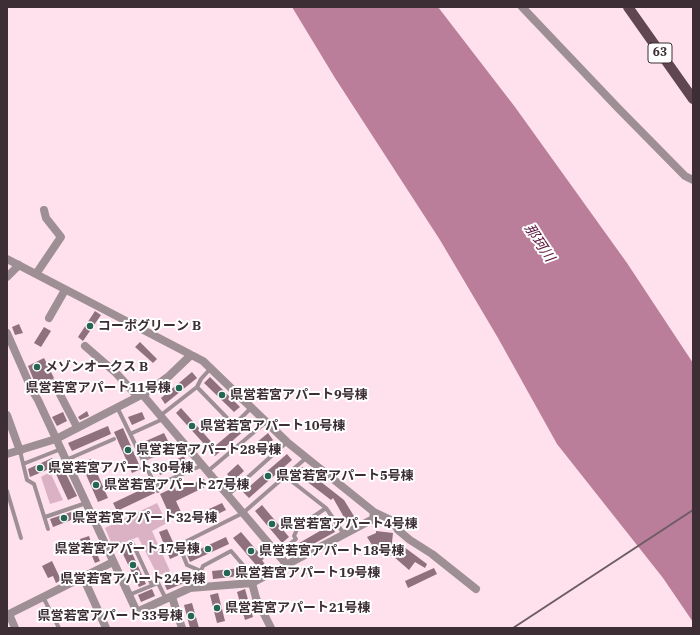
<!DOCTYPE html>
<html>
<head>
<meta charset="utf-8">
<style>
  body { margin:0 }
  #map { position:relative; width:700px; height:635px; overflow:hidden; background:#fee1ed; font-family:"IBM Plex Serif",serif }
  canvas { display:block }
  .frame { position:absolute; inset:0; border:8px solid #3c2e34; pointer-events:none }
</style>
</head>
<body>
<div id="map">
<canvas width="700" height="635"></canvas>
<div class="frame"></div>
</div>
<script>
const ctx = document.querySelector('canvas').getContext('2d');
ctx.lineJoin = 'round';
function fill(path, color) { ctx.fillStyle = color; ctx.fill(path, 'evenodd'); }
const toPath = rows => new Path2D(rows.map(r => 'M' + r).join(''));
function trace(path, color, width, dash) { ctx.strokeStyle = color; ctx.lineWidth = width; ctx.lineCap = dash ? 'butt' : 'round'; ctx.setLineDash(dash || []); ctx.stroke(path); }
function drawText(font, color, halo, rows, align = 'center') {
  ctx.font = font + ' "IBM Plex Serif","Noto Sans JP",serif'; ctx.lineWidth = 4; ctx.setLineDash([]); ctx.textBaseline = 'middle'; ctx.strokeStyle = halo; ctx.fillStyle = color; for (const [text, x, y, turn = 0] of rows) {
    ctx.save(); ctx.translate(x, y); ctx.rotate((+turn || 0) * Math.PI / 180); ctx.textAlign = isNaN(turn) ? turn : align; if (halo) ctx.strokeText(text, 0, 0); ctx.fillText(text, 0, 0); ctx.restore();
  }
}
const green = toPath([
  [50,472,63,500,50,504,41,477],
  [157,503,167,523,152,531,170,571,158,576,138,537,113,547,105,528]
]);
const water = toPath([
  [292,7,438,7,515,107,627,263,693,363,693,622,663,578,557,444,498,338,440,240,335,78]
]);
const building = toPath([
  [95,311,101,315,83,341,78,337],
  [19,324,23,333,15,335,12,327],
  [44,327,51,331,41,347,34,343],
  [140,342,157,359,153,363,135,347],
  [44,358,54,378,37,388,28,366],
  [192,372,197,378,165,404,161,398],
  [210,377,240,407,234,412,204,383],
  [181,408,215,446,241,424,246,429,215,456,176,413],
  [87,411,89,416,80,420,78,417],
  [63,412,67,421,57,426,52,417],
  [142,412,145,419,132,425,128,417],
  [108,426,111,434,72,451,68,443],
  [123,428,141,469,132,473,114,432],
  [164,433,168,441,143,452,139,444],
  [268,433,273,440,262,450,256,443],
  [287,454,292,460,249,498,243,492],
  [184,456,187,464,160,475,157,468],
  [52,458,56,466,30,477,28,469],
  [91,459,108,498,98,502,81,463],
  [238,464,244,471,233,481,227,474],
  [302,467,344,500,357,521,349,526,333,498,331,500,297,474],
  [64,470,77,496,68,500,56,474],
  [204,479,207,486,176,501,181,512,170,516,160,494,175,487,176,491],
  [151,485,155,493,117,511,113,503],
  [222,503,226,510,199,523,196,515],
  [262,505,289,537,282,543,255,511],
  [77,510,79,517,53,527,50,519],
  [332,524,335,532,297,553,294,546],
  [167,529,179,555,170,559,159,532],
  [376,531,393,533,392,542,400,544,427,564,425,568,415,562,409,570,393,556,377,553,367,537,376,533],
  [241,532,264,559,262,560,266,566,261,571,233,538],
  [89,536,92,545,83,547,80,539],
  [226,537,229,544,190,562,187,555],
  [128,544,146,584,139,587,120,548],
  [97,554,100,561,95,563,92,556],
  [52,561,61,580,56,583,53,576,48,578,42,566],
  [307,566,310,572,305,575,301,568],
  [241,568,241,576,213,579,212,571],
  [434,568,437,574,408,588,405,581],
  [190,570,194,579,167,590,163,581],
  [152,589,155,596,141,602,138,595],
  [245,589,253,617,245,620,237,592],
  [218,593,225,621,217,623,210,595],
  [192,603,199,628,190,628,184,605]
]);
const service = toPath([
  [197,387,232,423,237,422,251,408],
  [117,407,158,491],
  [161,415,197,387,201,379,210,369],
  [130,434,163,419],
  [20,451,27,480,34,484,48,529],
  [66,460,114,439],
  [143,460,182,442],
  [23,464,61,449],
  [208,471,266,422],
  [285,476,326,508,344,534],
  [155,486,203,465],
  [7,491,21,538],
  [228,495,287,442],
  [45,517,86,503],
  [132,542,152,585],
  [277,554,296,539,294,536,298,527,326,508],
  [201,571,187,565,181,550,183,543,243,513,306,458],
  [204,587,201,571,203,566,231,551,256,580],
  [129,595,158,583,166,599],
  [43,597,59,628]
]);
const minor = toPath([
  [7,259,203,361,287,442,374,512,373,519,252,583,190,588,139,611,136,610,38,400,32,390,7,333],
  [36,274,61,237,46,218,44,210],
  [7,277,19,265],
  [49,318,65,290],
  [85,346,116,373,137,396],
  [54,383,77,427],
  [7,415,20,451],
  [7,454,56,439,149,391,169,376,191,355],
  [374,512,393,521,398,530,410,540,432,554,476,589],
  [83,577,106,628],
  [252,583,256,598,271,628],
  [172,597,182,628],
  [9,614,15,628],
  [7,615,113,562]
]);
const tertiary = toPath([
  [522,7,618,108,685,176,693,180],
  [142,394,287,565]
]);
const primary = toPath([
  [628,7,693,99]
]);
const rail = toPath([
  [513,628,693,510]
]);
const markers = [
  [90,326,4,"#266553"],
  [37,367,4,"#266553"],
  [179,388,4,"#266553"],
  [222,395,4,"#266553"],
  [192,426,4,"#266553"],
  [128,450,4,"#266553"],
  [40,468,4,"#266553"],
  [268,476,4,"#266553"],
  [96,485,4,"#266553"],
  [64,518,4,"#266553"],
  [272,524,4,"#266553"],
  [208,549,4,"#266553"],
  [251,551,4,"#266553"],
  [133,565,4,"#266553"],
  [227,573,4,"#266553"],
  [217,608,4,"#266553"],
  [191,616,4,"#266553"]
];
const shields = [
  [660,53,24]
];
const shieldNames = [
  ["63",660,53]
];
const poiNames = [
  ["コーポグリーン B",98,326],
  ["メゾンオークス B",45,367],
  ["県営若宮アパート11号棟",171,388,"right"],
  ["県営若宮アパート9号棟",230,395],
  ["県営若宮アパート10号棟",200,426],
  ["県営若宮アパート28号棟",136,450],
  ["県営若宮アパート30号棟",48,468],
  ["県営若宮アパート5号棟",276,476],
  ["県営若宮アパート27号棟",104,485],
  ["県営若宮アパート32号棟",72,518],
  ["県営若宮アパート4号棟",280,524],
  ["県営若宮アパート17号棟",200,549,"right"],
  ["県営若宮アパート18号棟",259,551],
  ["県営若宮アパート19号棟",235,573],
  ["県営若宮アパート24号棟",133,579,"center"],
  ["県営若宮アパート21号棟",225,608],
  ["県営若宮アパート33号棟",183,616,"right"]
];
const waterNames = [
  ["那珂川",539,243,56]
];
fill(green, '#dab2c3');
fill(water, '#bb7e9a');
fill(building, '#8f707d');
trace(service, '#9e8f95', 4);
trace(minor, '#9e8f95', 8);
trace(tertiary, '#9e8f95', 8);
trace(primary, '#5f4651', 10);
trace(rail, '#6d5c63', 2);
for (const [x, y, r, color] of markers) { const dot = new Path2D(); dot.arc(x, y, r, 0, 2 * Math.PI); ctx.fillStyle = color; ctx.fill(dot); trace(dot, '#fff', 1.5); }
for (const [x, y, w] of shields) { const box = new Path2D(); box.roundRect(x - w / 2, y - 10, w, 20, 3); ctx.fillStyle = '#fff'; ctx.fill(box); trace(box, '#3c2e34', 1); }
drawText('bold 12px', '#3c2e34', null, shieldNames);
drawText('bold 13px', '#3c2e34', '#fff', poiNames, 'left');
drawText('italic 14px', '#5b123b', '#fff', waterNames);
</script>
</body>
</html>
